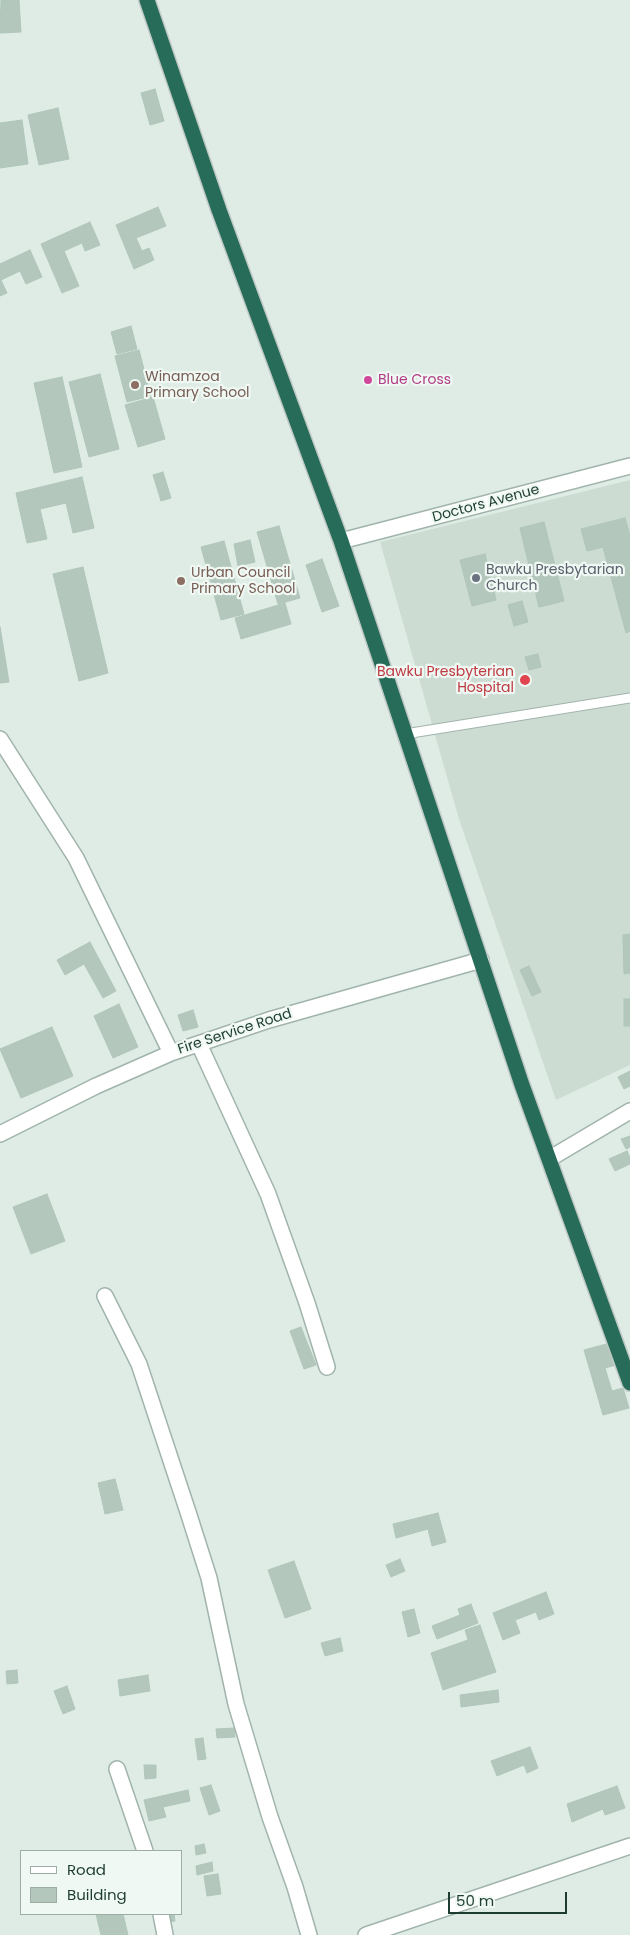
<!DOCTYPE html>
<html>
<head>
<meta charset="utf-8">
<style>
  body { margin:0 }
  #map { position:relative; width:630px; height:1935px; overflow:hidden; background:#deece5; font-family:Poppins,sans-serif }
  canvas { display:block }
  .legend { position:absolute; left:20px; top:1850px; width:162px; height:65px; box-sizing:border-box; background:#eff8f3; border:1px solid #9bada6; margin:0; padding:6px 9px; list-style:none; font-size:15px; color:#1e3d32 }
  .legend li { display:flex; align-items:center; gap:10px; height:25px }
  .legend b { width:25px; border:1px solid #9bada6 }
  .scale { position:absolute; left:448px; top:1892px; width:119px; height:22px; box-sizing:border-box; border:2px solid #1e3d32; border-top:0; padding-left:6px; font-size:15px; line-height:18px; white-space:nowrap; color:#1e3d32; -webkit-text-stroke:4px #eff8f3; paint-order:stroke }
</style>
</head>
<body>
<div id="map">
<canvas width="630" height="1935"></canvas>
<ul class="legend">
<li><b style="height:6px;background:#fff"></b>Road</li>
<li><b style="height:14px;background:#b3c7bd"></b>Building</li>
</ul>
<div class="scale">50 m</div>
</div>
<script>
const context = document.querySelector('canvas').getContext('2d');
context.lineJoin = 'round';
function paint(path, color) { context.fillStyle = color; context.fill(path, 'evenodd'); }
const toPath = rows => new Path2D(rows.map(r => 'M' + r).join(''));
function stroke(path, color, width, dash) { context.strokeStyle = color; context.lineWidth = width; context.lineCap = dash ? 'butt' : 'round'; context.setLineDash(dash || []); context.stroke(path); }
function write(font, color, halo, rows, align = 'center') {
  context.font = font + ' Poppins,sans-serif'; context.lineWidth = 4.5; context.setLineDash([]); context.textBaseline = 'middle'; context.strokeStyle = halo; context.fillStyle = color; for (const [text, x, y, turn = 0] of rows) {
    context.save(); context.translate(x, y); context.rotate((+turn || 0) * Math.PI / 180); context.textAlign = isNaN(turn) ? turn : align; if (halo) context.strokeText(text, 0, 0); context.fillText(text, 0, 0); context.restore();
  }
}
const built = toPath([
  [630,480,630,1065,556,1100,459,819,380,542]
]);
const building = toPath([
  [1,0,19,0,21,32,0,33,1,0],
  [155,89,164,121,150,125,141,93,155,89],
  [58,108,69,159,39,165,28,115,58,108],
  [22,120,28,164,0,168,0,123,22,120],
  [158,207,166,226,136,238,142,251,149,248,154,260,134,269,116,225,158,207],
  [90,222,100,245,85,251,82,243,64,251,79,286,62,293,41,244,90,222],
  [30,250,42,277,26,284,20,271,1,280,7,293,0,296,0,264,30,250],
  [131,326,137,349,117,354,111,332,131,326],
  [139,350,151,396,127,402,115,356,139,350],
  [100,374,119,449,89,457,69,382,100,374],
  [62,377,82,467,54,473,34,383,62,377],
  [153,397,165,439,138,447,125,405,153,397],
  [163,472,171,498,161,501,153,475,163,472],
  [82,477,94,528,73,533,66,503,40,509,47,539,27,543,16,493,82,477],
  [625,518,630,536,630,631,626,633,603,547,587,551,581,529,625,518],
  [544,522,564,601,539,607,520,528,544,522],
  [279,526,300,598,278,604,257,532,279,526],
  [250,540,255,562,238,566,234,544,250,540],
  [224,541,244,614,221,620,201,547,224,541],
  [485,554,496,600,472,606,460,560,485,554],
  [322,559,339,606,322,612,306,565,322,559],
  [83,567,108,673,79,681,53,574,83,567],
  [522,601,528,622,514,626,508,605,522,601],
  [285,603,291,624,241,639,235,618,285,603],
  [0,627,9,682,0,683,0,627],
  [538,654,541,667,529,670,525,657,538,654],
  [630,934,630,973,624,974,623,935,630,934],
  [90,942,116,991,103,998,84,964,65,975,57,960,90,942],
  [529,966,541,992,532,996,520,970,529,966],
  [624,999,630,999,630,1026,624,1026,624,999],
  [119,1004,138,1047,113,1058,94,1016,119,1004],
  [193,1010,198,1027,183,1031,178,1015,193,1010],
  [52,1027,73,1076,21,1098,0,1049,52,1027],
  [630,1071,630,1086,624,1089,618,1077,630,1071],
  [630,1136,630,1147,626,1149,621,1139,630,1136],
  [627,1151,630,1158,630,1164,615,1171,609,1159,627,1151],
  [47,1194,65,1241,31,1254,13,1207,47,1194],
  [301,1327,316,1365,304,1369,290,1331,301,1327],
  [610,1343,616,1365,605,1368,612,1391,623,1388,629,1408,603,1415,584,1350,610,1343],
  [115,1479,123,1510,105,1514,98,1483,115,1479],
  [438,1513,446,1542,432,1546,428,1529,396,1538,393,1524,438,1513],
  [400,1559,405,1571,391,1577,386,1565,400,1559],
  [294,1561,311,1609,285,1618,268,1570,294,1561],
  [546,1592,554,1614,539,1620,536,1612,515,1620,520,1633,503,1640,493,1613,546,1592],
  [471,1604,478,1623,437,1639,432,1626,460,1615,458,1609,471,1604],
  [414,1609,420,1633,408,1637,402,1612,414,1609],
  [480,1625,496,1672,443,1690,431,1653,468,1640,465,1630,480,1625],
  [340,1638,343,1651,325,1656,321,1643,340,1638],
  [17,1670,18,1683,7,1684,6,1671,17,1670],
  [148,1675,150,1691,120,1696,118,1680,148,1675],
  [67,1686,75,1709,63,1714,54,1691,67,1686],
  [498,1690,499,1702,461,1707,460,1695,498,1690],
  [234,1728,235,1737,217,1738,216,1729,234,1728],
  [203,1738,206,1759,198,1760,195,1739,203,1738],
  [530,1747,538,1768,527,1773,524,1765,497,1776,491,1761,530,1747],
  [144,1765,156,1765,156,1778,145,1779,144,1765],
  [211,1785,220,1811,209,1815,200,1788,211,1785],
  [617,1786,625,1808,605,1815,603,1809,572,1822,567,1804,617,1786],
  [188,1790,190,1801,163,1807,166,1817,149,1821,144,1800,188,1790],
  [204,1844,206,1853,196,1855,195,1846,204,1844],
  [212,1862,213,1871,197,1875,196,1866,212,1862],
  [218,1874,221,1894,207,1896,204,1876,218,1874],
  [96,1914,123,1914,128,1935,101,1935,96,1914],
  [166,1914,174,1914,175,1921,168,1922,166,1914]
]);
const lane = toPath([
  [405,734,630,698]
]);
const street = toPath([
  [341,541,630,466],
  [0,739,76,858,171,1053],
  [199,1044,268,1194,307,1303,327,1367],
  [0,1134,96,1086,171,1053,269,1020,481,960],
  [549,1159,630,1111],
  [105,1296,139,1364,188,1512,209,1578,236,1704,270,1817,295,1887,309,1935],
  [117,1769,145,1851],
  [161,1914,165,1935],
  [366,1935,630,1846]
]);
const highway = toPath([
  [147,0,219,210,341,541,522,1085,630,1383]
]);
const markers = [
  [368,380,5,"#d1479c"],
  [135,385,5,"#8d6e63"],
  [476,578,5,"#6b7280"],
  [181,581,5,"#8d6e63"],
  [525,680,6,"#e0444e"]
];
const educationNames = [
  ["Winamzoa",145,377],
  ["Primary School",145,393],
  ["Urban Council",191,573],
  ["Primary School",191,589]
];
const hotelNames = [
  ["Blue Cross",378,380]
];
const streetNames = [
  ["Doctors Avenue",486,504,-15],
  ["Fire Service Road",235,1032,-18]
];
const worshipNames = [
  ["Bawku Presbytarian",486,570],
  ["Church",486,586]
];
const healthNames = [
  ["Bawku Presbyterian",514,672],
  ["Hospital",514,688]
];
paint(built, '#ccdcd3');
paint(building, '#b3c7bd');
stroke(building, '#b0c6bb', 1);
stroke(lane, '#a1b4ac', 11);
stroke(street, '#a1b4ac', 18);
stroke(highway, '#c0c9c6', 18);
stroke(lane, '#fff', 9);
stroke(street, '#fff', 15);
stroke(highway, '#276c58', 15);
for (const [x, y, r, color] of markers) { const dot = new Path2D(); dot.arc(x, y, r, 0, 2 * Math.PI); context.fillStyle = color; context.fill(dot); stroke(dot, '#eff8f3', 2); }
write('14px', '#785e54', '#eff8f3', educationNames, 'left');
write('14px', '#b23c85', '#eff8f3', hotelNames, 'left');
write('14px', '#1e3d32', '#eff8f3', streetNames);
write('14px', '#5b616d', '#eff8f3', worshipNames, 'left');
write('14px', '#be3a42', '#eff8f3', healthNames, 'right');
</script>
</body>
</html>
